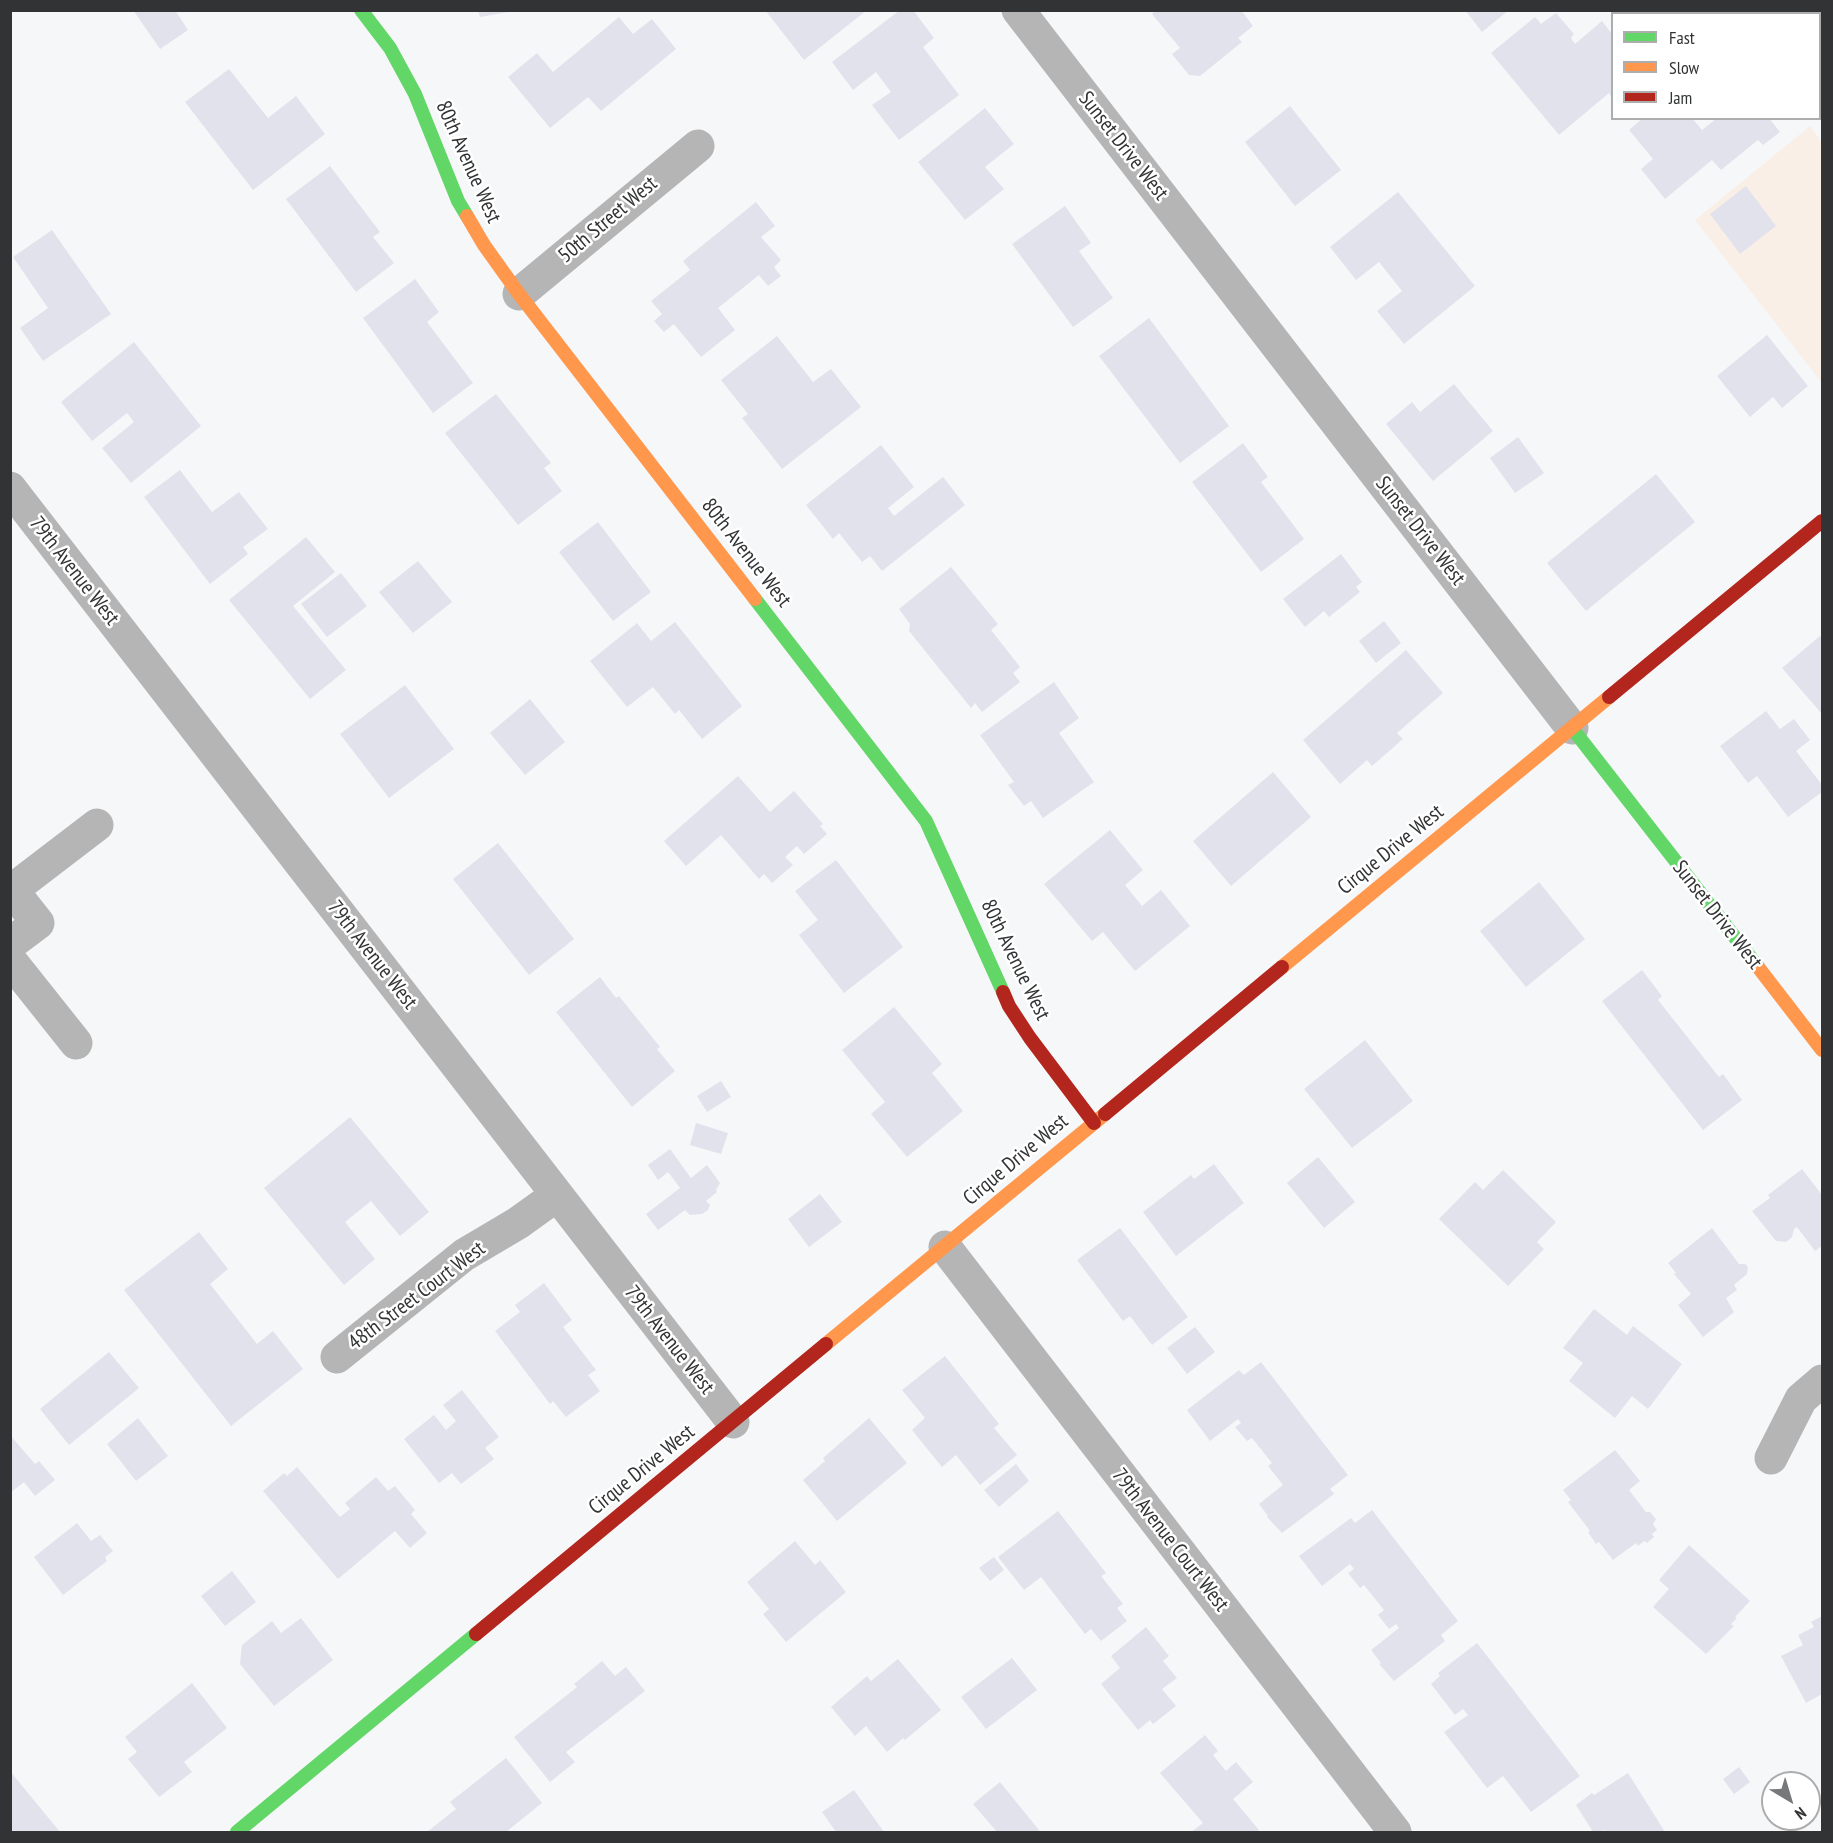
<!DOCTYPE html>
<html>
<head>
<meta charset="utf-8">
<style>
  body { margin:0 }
  #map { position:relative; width:1833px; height:1843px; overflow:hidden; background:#f6f7f9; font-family:"PT Sans Narrow",sans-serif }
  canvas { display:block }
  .frame { position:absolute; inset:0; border:12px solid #323334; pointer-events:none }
  .legend { position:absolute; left:1611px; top:12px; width:210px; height:108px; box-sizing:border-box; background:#fff; border:2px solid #adadae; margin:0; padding:8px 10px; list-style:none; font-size:18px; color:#323334 }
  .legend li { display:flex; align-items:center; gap:12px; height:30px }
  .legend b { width:30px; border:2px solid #adadae }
  .north { position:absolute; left:1761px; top:1771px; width:60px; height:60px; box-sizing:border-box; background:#fff; border:2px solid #adadae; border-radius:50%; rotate:142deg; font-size:16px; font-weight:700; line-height:24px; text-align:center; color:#323334 }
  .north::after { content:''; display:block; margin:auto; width:21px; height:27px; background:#777879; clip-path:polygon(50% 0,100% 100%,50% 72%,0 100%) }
</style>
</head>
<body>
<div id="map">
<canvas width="1833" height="1843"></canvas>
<div class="frame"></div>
<ul class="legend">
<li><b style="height:8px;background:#63d668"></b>Fast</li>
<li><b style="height:8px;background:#ff974d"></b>Slow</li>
<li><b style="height:8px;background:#b3261e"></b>Jam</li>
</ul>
<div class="north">N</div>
</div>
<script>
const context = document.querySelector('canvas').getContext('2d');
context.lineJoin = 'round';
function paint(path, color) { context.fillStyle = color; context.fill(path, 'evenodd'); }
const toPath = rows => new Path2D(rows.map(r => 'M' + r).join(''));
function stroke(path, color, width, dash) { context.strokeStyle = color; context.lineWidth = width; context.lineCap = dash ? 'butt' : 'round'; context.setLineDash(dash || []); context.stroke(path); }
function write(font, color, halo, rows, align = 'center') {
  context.font = font + ' "PT Sans Narrow",sans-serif'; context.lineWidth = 5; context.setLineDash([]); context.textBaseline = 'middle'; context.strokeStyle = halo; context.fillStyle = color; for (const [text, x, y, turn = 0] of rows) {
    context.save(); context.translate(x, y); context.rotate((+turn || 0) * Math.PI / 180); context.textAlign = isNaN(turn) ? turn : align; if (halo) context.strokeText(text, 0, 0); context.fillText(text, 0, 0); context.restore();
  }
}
const commercial = toPath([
  [1810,126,1822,142,1822,383,1695,220]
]);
const building = toPath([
  [133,10,175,10,188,30,160,49],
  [478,10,508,10,508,12,480,17],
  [765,10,867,10,804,60],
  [900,10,913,10,934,38,923,47,959,95,899,140,872,105,891,92,876,72,853,90,832,62],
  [1156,10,1241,10,1253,26,1238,38,1242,42,1200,76,1189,75,1172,54,1180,48,1152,14],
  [1465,10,1509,10,1482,32],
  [1556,13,1574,34,1571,38,1575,44,1602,21,1612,34,1612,98,1609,93,1559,135,1491,53,1535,17,1541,24],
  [619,17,633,34,652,19,676,49,601,111,588,97,550,128,508,77,537,53,553,72],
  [1820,40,1822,40,1822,109,1820,110],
  [229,69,268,118,296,96,325,134,253,190,185,102],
  [1290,106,1341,170,1295,206,1245,142],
  [985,108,1014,144,985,167,1004,189,965,220,918,162],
  [1643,118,1692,118,1702,130,1717,118,1769,118,1780,132,1763,145,1758,140,1721,170,1712,160,1665,199,1641,169,1653,159,1629,130],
  [330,166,380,232,373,237,394,263,356,292,286,199],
  [1746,186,1776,226,1740,254,1710,214],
  [1398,192,1475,286,1404,344,1377,311,1402,291,1379,262,1356,280,1330,247],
  [756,202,775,226,761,237,781,260,774,267,781,276,768,286,759,275,718,308,735,330,701,357,674,324,664,332,654,321,662,314,651,301,690,270,683,261],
  [1065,206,1091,243,1079,251,1113,298,1073,327,1012,244],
  [52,230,111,314,43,361,20,328,48,308,13,257],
  [415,279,439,312,427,322,473,383,433,413,363,318],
  [1149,318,1229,426,1180,463,1099,356],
  [1767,335,1808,386,1782,408,1773,397,1750,417,1717,376],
  [777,336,813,382,831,369,861,407,782,469,742,418,748,414,721,380],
  [134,342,201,426,131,483,102,448,134,422,127,413,92,441,61,402],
  [1454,384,1493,431,1433,481,1386,424,1412,402,1420,412],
  [496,394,551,463,544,468,562,491,518,525,445,433],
  [1518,437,1544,473,1515,493,1490,458],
  [1243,443,1268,477,1261,482,1304,539,1261,572,1192,482],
  [881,445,914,487,888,508,894,516,943,477,965,505,882,571,870,556,862,562,839,533,833,539,806,505],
  [180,470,212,512,239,492,268,529,243,547,248,554,210,584,144,497],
  [1656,474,1695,522,1586,611,1547,563],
  [598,522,651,592,613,621,559,552],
  [306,537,335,572,293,606,346,670,310,699,229,600],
  [1341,554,1362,582,1356,587,1360,592,1329,617,1324,611,1305,627,1283,599],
  [418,561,452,602,413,633,379,592],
  [951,567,998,624,991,630,1020,667,1013,673,1020,682,982,712,975,703,971,708,909,631,910,624,899,609],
  [341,573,367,606,327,637,301,604],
  [1384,621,1401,643,1376,663,1359,641],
  [675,622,742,706,702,739,679,710,675,714,653,687,627,707,590,661,637,623,651,641],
  [1820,636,1822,639,1822,714,1782,668],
  [1406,650,1443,693,1397,733,1403,739,1372,766,1367,760,1340,784,1303,740],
  [1054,682,1079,718,1059,733,1094,782,1043,818,1031,801,1024,806,1008,785,1014,782,980,735],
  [405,685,454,749,389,798,340,734],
  [530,699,565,742,525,775,490,733],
  [1766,711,1780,729,1794,719,1810,740,1796,751,1822,785,1822,792,1788,817,1757,776,1748,783,1720,746],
  [1273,772,1311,817,1231,886,1193,841],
  [738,776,770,812,794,791,823,824,820,826,827,834,804,854,797,846,785,857,793,865,772,883,764,874,759,879,721,835,686,866,664,841],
  [1110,830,1143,870,1125,885,1142,906,1161,890,1190,926,1135,971,1103,932,1092,941,1044,884],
  [498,843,574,939,529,975,453,879],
  [836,860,903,947,844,993,799,935,818,920,795,891],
  [1539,882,1585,939,1526,987,1480,931],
  [1642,970,1662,996,1658,1000,1719,1077,1723,1074,1742,1100,1703,1130,1602,1001],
  [600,977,616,998,619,996,660,1047,657,1049,675,1071,632,1107,556,1012],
  [894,1007,942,1064,932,1073,963,1111,907,1157,871,1114,885,1102,842,1050],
  [1365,1040,1413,1101,1352,1148,1304,1089],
  [721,1081,731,1097,707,1112,697,1096],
  [350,1117,429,1212,400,1236,371,1201,345,1222,375,1259,344,1285,264,1188],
  [696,1123,728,1133,721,1154,690,1145],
  [670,1149,691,1178,707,1165,720,1183,716,1190,717,1192,706,1201,710,1205,708,1210,702,1214,690,1215,685,1210,658,1230,646,1214,680,1188,668,1172,658,1180,648,1165],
  [1318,1157,1355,1202,1324,1228,1287,1183],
  [1214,1164,1244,1203,1176,1256,1143,1212,1191,1175,1194,1179],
  [1802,1169,1822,1195,1822,1246,1815,1251,1797,1227,1794,1229,1792,1237,1786,1242,1776,1241,1752,1211,1770,1198,1768,1195],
  [1503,1170,1556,1222,1537,1242,1544,1249,1508,1286,1439,1219,1475,1182,1483,1190],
  [820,1194,842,1222,809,1247,788,1219],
  [1120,1228,1188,1317,1152,1345,1130,1316,1123,1321,1077,1260],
  [1712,1228,1739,1264,1745,1264,1748,1267,1747,1274,1734,1285,1737,1290,1726,1298,1734,1312,1703,1337,1678,1305,1691,1294,1674,1274,1676,1273,1668,1263],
  [199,1232,228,1269,210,1284,257,1344,273,1331,303,1369,231,1426,124,1290],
  [544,1283,572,1320,563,1327,596,1370,588,1375,600,1391,566,1417,553,1401,550,1404,495,1331,520,1312,515,1305],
  [1594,1309,1627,1335,1633,1326,1682,1364,1648,1409,1632,1396,1615,1418,1569,1381,1583,1363,1563,1348],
  [1195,1327,1215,1352,1187,1374,1167,1348],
  [109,1352,139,1388,69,1445,40,1409],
  [945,1356,999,1424,994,1428,1017,1455,980,1485,956,1455,942,1467,912,1430,925,1418,902,1390],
  [1261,1362,1348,1475,1330,1489,1334,1494,1282,1533,1267,1517,1268,1516,1259,1504,1283,1485,1268,1466,1272,1463,1252,1438,1247,1441,1235,1427,1241,1423,1238,1419,1210,1441,1187,1410,1239,1370,1244,1375],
  [462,1390,499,1437,485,1448,494,1459,461,1484,452,1473,439,1483,404,1439,434,1415,446,1430,456,1421,443,1405],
  [138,1418,168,1456,136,1481,107,1444],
  [869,1418,907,1463,837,1521,803,1480,825,1461,823,1458],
  [10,1435,35,1464,39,1461,55,1480,35,1496,24,1482,10,1493],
  [1615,1450,1640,1481,1629,1490,1646,1512,1650,1512,1656,1519,1653,1524,1657,1530,1652,1534,1654,1537,1647,1543,1644,1541,1638,1546,1636,1543,1613,1560,1599,1542,1596,1544,1588,1532,1590,1531,1568,1502,1571,1500,1563,1490],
  [1016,1464,1029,1481,999,1507,984,1490],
  [297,1467,340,1517,350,1509,345,1503,376,1477,388,1491,395,1486,415,1510,411,1514,427,1533,410,1548,395,1531,338,1579,263,1491,284,1473,287,1476],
  [1372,1510,1458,1621,1441,1635,1445,1641,1394,1681,1379,1664,1381,1663,1371,1650,1399,1628,1396,1624,1389,1629,1378,1615,1384,1610,1364,1585,1360,1588,1348,1573,1354,1569,1350,1564,1322,1586,1299,1556,1351,1518,1355,1523],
  [1058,1511,1106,1573,1101,1576,1123,1604,1117,1608,1127,1621,1101,1641,1091,1629,1085,1634,1041,1577,1024,1590,998,1557],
  [77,1523,91,1541,100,1535,113,1551,105,1557,107,1561,63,1595,34,1557],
  [795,1541,815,1565,820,1560,846,1592,786,1642,763,1614,769,1609,747,1582],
  [1689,1545,1750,1601,1735,1617,1737,1618,1731,1624,1734,1626,1706,1654,1653,1607,1669,1589,1659,1580],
  [994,1557,1004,1570,990,1581,979,1568],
  [232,1571,256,1602,225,1626,201,1596],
  [1822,1616,1822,1694,1806,1703,1781,1656,1803,1645,1798,1635,1814,1627,1811,1622],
  [301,1618,333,1660,274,1706,240,1664,242,1645,272,1621,281,1633],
  [1146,1627,1169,1656,1163,1661,1177,1678,1162,1689,1176,1706,1153,1724,1150,1720,1138,1730,1101,1684,1120,1668,1111,1656],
  [1477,1643,1580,1776,1531,1812,1503,1776,1487,1788,1444,1732,1468,1715,1463,1709,1455,1715,1431,1684,1440,1676,1438,1673],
  [1012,1658,1037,1690,986,1729,961,1697],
  [898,1659,941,1710,905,1740,903,1738,887,1752,866,1726,855,1736,831,1707,867,1676,871,1681],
  [602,1661,615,1676,626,1667,645,1691,566,1752,575,1762,550,1782,514,1737,577,1687,574,1684],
  [192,1683,227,1728,184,1762,192,1772,159,1797,128,1759,137,1752,125,1737],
  [1205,1735,1218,1751,1213,1755,1226,1771,1236,1762,1253,1782,1233,1799,1259,1830,1255,1832,1191,1832,1203,1823,1160,1773],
  [506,1758,542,1803,506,1832,427,1832,456,1809,450,1802],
  [1739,1767,1750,1782,1734,1794,1723,1779],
  [10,1771,60,1832,10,1832],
  [1628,1773,1665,1832,1607,1832,1605,1830,1601,1832,1593,1832,1576,1805,1592,1793,1594,1795],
  [1000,1782,1039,1830,1037,1832,997,1832,973,1804],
  [854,1790,884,1832,836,1832,822,1812]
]);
const street = toPath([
  [1018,10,1572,728],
  [519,294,698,146],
  [10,488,733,1422],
  [10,944,38,923,12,890,97,825],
  [10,960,76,1043],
  [945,1247,1395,1832],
  [337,1357,464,1255,518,1223,557,1195],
  [1771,1458,1801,1399,1822,1381]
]);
const fast = toPath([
  [361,10,390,48,415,94,458,201,467,216],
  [755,599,926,821,1003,992],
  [1572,728,1758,967],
  [237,1832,476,1634]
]);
const slow = toPath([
  [467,216,484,245,519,294,755,599],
  [1282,967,1609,697],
  [1758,967,1822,1050],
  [826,1344,1105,1114]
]);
const jam = toPath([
  [1609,697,1822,521],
  [1003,992,1009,1006,1030,1038,1094,1123],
  [1105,1114,1282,967],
  [476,1634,826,1344]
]);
const streetNames = [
  ["Sunset Drive West",1123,146,52],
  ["80th Avenue West",468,162,66],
  ["50th Street West",608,220,-40],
  ["Sunset Drive West",1420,531,52],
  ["80th Avenue West",746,553,52],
  ["79th Avenue West",74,571,52],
  ["Cirque Drive West",1391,850,-39],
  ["Sunset Drive West",1717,915,52],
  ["79th Avenue West",372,955,52],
  ["80th Avenue West",1015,960,64],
  ["Cirque Drive West",1016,1160,-40],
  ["48th Street Court West",417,1296,-37],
  ["79th Avenue West",669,1340,52],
  ["Cirque Drive West",642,1470,-39],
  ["79th Avenue Court West",1170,1540,52]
];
paint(commercial, '#f9efe7');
paint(building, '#e2e2ed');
stroke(street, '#b5b5b5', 33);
stroke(fast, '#63d668', 14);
stroke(slow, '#ff974d', 14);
stroke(jam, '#b3261e', 14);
write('21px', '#323334', '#fff', streetNames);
</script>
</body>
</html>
